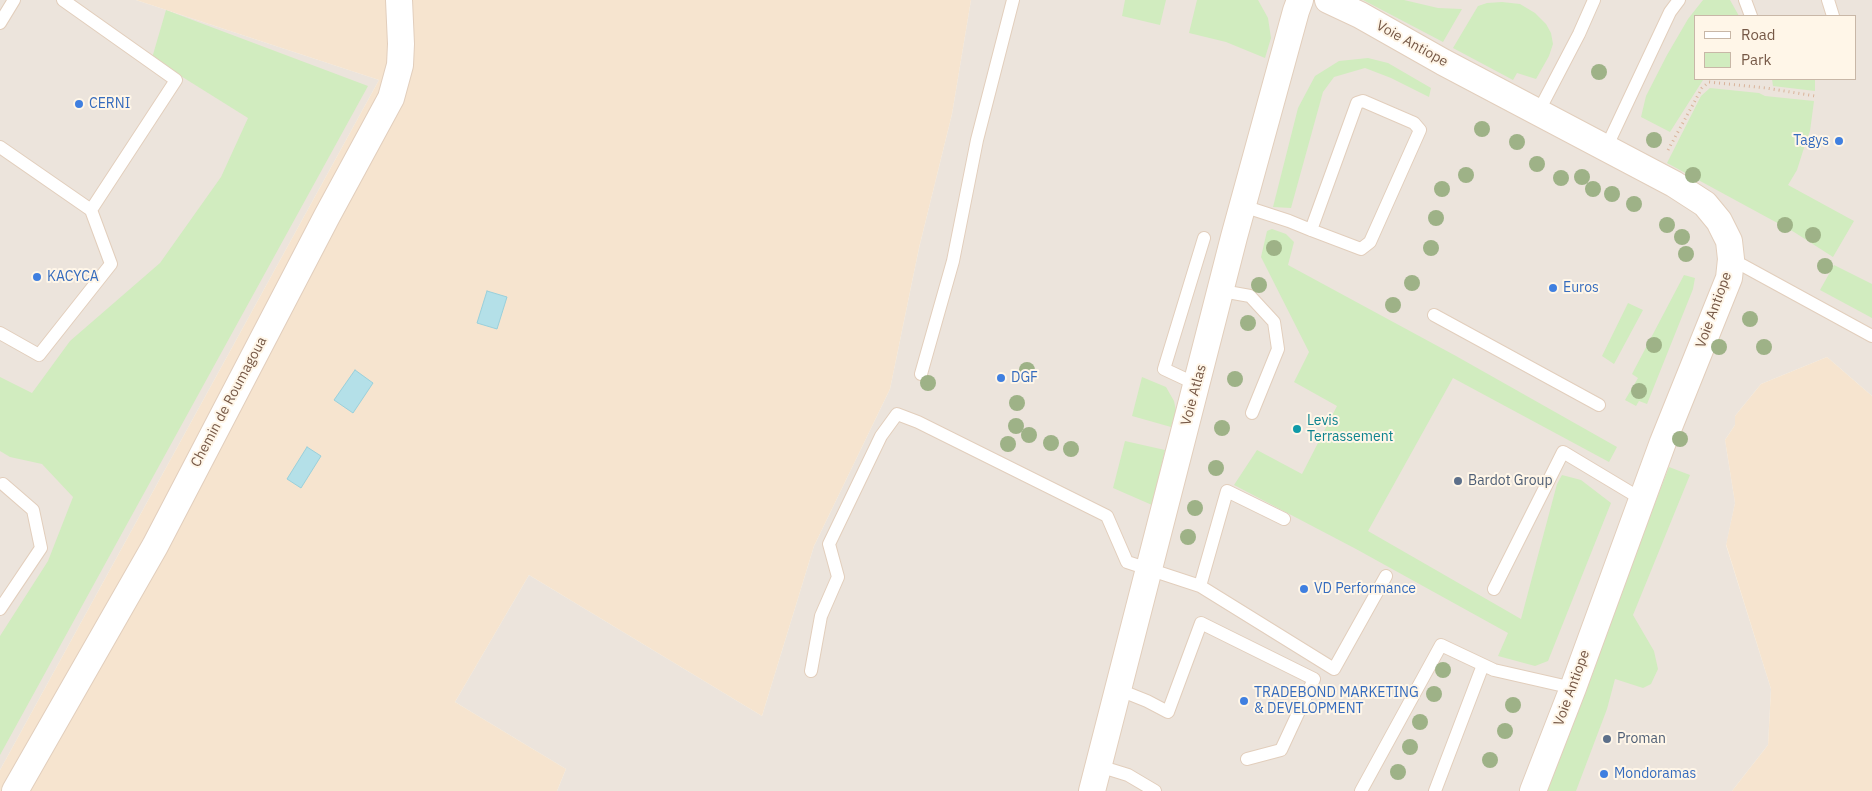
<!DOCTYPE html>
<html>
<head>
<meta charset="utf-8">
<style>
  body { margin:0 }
  #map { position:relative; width:1872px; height:791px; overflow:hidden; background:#fef3e1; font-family:"IBM Plex Sans",sans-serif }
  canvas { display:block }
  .legend { position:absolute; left:1694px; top:15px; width:162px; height:65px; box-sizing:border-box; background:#fff6e8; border:1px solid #c8b7a7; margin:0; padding:6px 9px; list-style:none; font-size:15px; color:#765846 }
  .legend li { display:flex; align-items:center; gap:10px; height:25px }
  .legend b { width:25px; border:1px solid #c8b7a7 }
</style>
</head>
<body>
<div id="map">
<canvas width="1872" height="791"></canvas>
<ul class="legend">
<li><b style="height:6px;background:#fff"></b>Road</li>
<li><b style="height:14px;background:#d1ecbf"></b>Park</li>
</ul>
</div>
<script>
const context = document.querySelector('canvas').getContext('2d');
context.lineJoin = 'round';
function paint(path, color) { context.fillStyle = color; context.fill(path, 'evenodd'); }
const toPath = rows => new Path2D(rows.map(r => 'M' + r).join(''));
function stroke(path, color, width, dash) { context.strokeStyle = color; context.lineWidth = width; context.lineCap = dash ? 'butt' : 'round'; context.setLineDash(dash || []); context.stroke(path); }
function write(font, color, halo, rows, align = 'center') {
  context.font = font + ' "IBM Plex Sans",sans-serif'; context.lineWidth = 4; context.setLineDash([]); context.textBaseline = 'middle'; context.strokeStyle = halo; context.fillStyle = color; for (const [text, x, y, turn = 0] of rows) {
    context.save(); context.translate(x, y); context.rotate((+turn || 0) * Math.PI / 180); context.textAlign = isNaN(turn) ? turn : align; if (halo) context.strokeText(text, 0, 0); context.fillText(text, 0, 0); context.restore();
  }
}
const residential = toPath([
  [136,0,971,0,952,114,919,248,890,389,814,546,762,716,529,575,455,702,566,769,557,791,0,791,0,770,379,80],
  [1827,357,1872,396,1872,791,1732,791,1768,745,1771,689,1726,544,1735,503,1725,440,1735,425,1735,416,1761,384]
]);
const industrial = toPath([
  [0,0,136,0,379,80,0,770],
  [971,0,1872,0,1872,396,1827,357,1761,384,1735,416,1735,425,1725,440,1735,503,1726,545,1771,689,1768,745,1732,791,557,791,566,769,455,702,529,575,762,716,814,546,890,389,919,248,952,114],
  [1696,16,1856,16,1856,79,1696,79]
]);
const green = toPath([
  [1125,0,1166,0,1160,25,1122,16],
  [1197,0,1258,0,1268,18,1271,38,1265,58,1226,42,1189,33],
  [1363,0,1404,0,1438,8,1462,9,1443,42],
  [1703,0,1730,0,1739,16,1696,16,1696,79,1708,79,1703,80,1670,132,1641,117,1646,96,1667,55,1688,19],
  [1502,2,1520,4,1535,13,1546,24,1551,33,1553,44,1549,56,1536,79,1517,73,1513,80,1453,48,1478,6,1487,3],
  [166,10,368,86,0,755,0,636,48,561,73,497,42,464,10,457,0,451,0,377,32,393,70,341,160,263,221,177,248,118,152,58],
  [1368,58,1388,63,1431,88,1429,97,1391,78,1365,68,1334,77,1323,92,1291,208,1273,207,1298,108,1315,76,1339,61],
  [1772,79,1815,79,1815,91,1773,86],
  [1710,88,1759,93,1765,96,1814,101,1810,131,1803,151,1797,170,1788,185,1854,221,1833,257,1794,232,1667,163,1701,96],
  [1272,229,1286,234,1294,242,1288,265,1456,356,1617,447,1609,462,1453,378,1368,531,1521,619,1557,484,1562,475,1581,480,1611,503,1548,661,1535,666,1498,656,1508,633,1356,549,1234,485,1257,450,1302,474,1337,406,1294,382,1309,352,1261,257,1267,231],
  [1834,265,1872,284,1872,318,1820,290],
  [1684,275,1695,278,1693,289,1647,404,1639,401,1636,406,1625,400,1638,378,1632,374],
  [1628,303,1643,310,1614,364,1602,356],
  [1142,377,1166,387,1174,401,1176,411,1171,427,1132,416],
  [1125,441,1165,450,1152,505,1113,488],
  [1669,467,1690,475,1633,615,1654,651,1658,669,1651,684,1643,688,1615,679,1607,709,1576,791,1544,791]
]);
const water = toPath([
  [487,291,507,297,497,329,477,323,487,291],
  [355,370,373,383,353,413,334,400,355,370],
  [307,447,321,456,301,488,287,479,307,447]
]);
const path = toPath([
  [1668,150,1702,88,1709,82,1766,88,1815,96]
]);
const lane = toPath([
  [63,0,176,80,91,210],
  [1745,0,1751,16],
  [1828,0,1833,16],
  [0,23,14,0],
  [1540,112,1544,101,1579,34,1594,0],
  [0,147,91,210,111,264,39,355,0,333],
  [1606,148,1670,12,1679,0],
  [1243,206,1289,221,1311,230,1361,249,1370,242,1420,130,1414,123,1363,101,1357,103,1311,230],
  [1731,259,1872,336],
  [1222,291,1250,296,1274,322,1278,349,1252,413],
  [1434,315,1599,405],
  [921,374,953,261,977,140,1013,0],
  [1196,384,1164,369,1204,238],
  [1200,586,1334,669,1386,576],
  [1494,589,1563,452,1643,500],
  [0,609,41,548,33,510,3,484],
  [811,671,821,616,838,577,829,544,881,436,897,414,918,422,1107,516,1127,562,1200,586,1227,491,1284,519],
  [1117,689,1147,701,1168,712,1201,623,1314,679,1281,750,1247,759],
  [1099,766,1128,775,1155,791],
  [1361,791,1441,645,1494,670,1573,688],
  [1435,791,1483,665]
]);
const street = toPath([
  [1328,0,1360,15,1443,62,1674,184,1705,204,1719,221,1729,241,1731,259,1729,278,1663,442,1573,688,1533,791],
  [15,791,155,546,327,216,391,98,400,65,401,44,399,0],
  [1092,791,1234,237,1296,11,1300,0]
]);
const trees = [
  [1599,72],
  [1482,129],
  [1654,140],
  [1517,142],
  [1537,164],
  [1466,175],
  [1693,175],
  [1582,177],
  [1561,178],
  [1442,189],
  [1593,189],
  [1612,194],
  [1634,204],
  [1436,218],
  [1667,225],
  [1785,225],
  [1813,235],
  [1682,237],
  [1274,248],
  [1431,248],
  [1686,254],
  [1825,266],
  [1412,283],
  [1259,285],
  [1393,305],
  [1750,319],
  [1248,323],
  [1654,345],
  [1719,347],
  [1764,347],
  [1027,370],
  [1235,379],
  [928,383],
  [1639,391],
  [1017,403],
  [1016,426],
  [1222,428],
  [1029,435],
  [1680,439],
  [1051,443],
  [1008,444],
  [1071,449],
  [1216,468],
  [1195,508],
  [1188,537],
  [1443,670],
  [1434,694],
  [1513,705],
  [1420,722],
  [1505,731],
  [1410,747],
  [1490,760],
  [1398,772]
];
const markers = [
  [79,104,5,"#3f7fe0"],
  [1839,141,5,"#3f7fe0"],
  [37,277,5,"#3f7fe0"],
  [1553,288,5,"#3f7fe0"],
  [1001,378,5,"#3f7fe0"],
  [1297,429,5,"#0f9aa8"],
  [1458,481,5,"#5c6f8a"],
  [1304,589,5,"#3f7fe0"],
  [1244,701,5,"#3f7fe0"],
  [1607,739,5,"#5c6f8a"],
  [1604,774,5,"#3f7fe0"]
];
const streetNames = [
  ["Voie Antiope",1412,44,29],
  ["Voie Antiope",1714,310,-70],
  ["Voie Atlas",1194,395,-75],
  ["Chemin de Roumagoua",229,402,-62],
  ["Voie Antiope",1572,688,-70]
];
const shopNames = [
  ["CERNI",89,104],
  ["Tagys",1829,141,"right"],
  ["KACYCA",47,277],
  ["Euros",1563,288],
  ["DGF",1011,378],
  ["VD Performance",1314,589],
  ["TRADEBOND MARKETING",1254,693],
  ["& DEVELOPMENT",1254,709],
  ["Mondoramas",1614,774]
];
const cultureNames = [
  ["Levis",1307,421],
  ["Terrassement",1307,437]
];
const serviceNames = [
  ["Bardot Group",1468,481],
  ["Proman",1617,739]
];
paint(residential, '#f6e4cf');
paint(industrial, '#ece4dc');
paint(green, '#d1ecbf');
paint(water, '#b4e0e8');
stroke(water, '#9ad0db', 1);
stroke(lane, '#e2cebc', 14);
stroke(street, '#e2cebc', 28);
stroke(path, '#d9b39a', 3, [1, 4]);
stroke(lane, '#fff', 12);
stroke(street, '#fff', 26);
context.fillStyle = '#9eb287';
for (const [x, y] of trees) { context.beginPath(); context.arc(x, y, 8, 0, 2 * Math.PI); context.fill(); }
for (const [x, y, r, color] of markers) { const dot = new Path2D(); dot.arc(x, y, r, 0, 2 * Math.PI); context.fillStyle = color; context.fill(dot); stroke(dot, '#fff6e8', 2); }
write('14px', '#765846', '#fff6e8', streetNames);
write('14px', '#366cbe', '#fff6e8', shopNames, 'left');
write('14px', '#0d838f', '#fff6e8', cultureNames, 'left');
write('14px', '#4e5e75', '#fff6e8', serviceNames, 'left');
</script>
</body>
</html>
